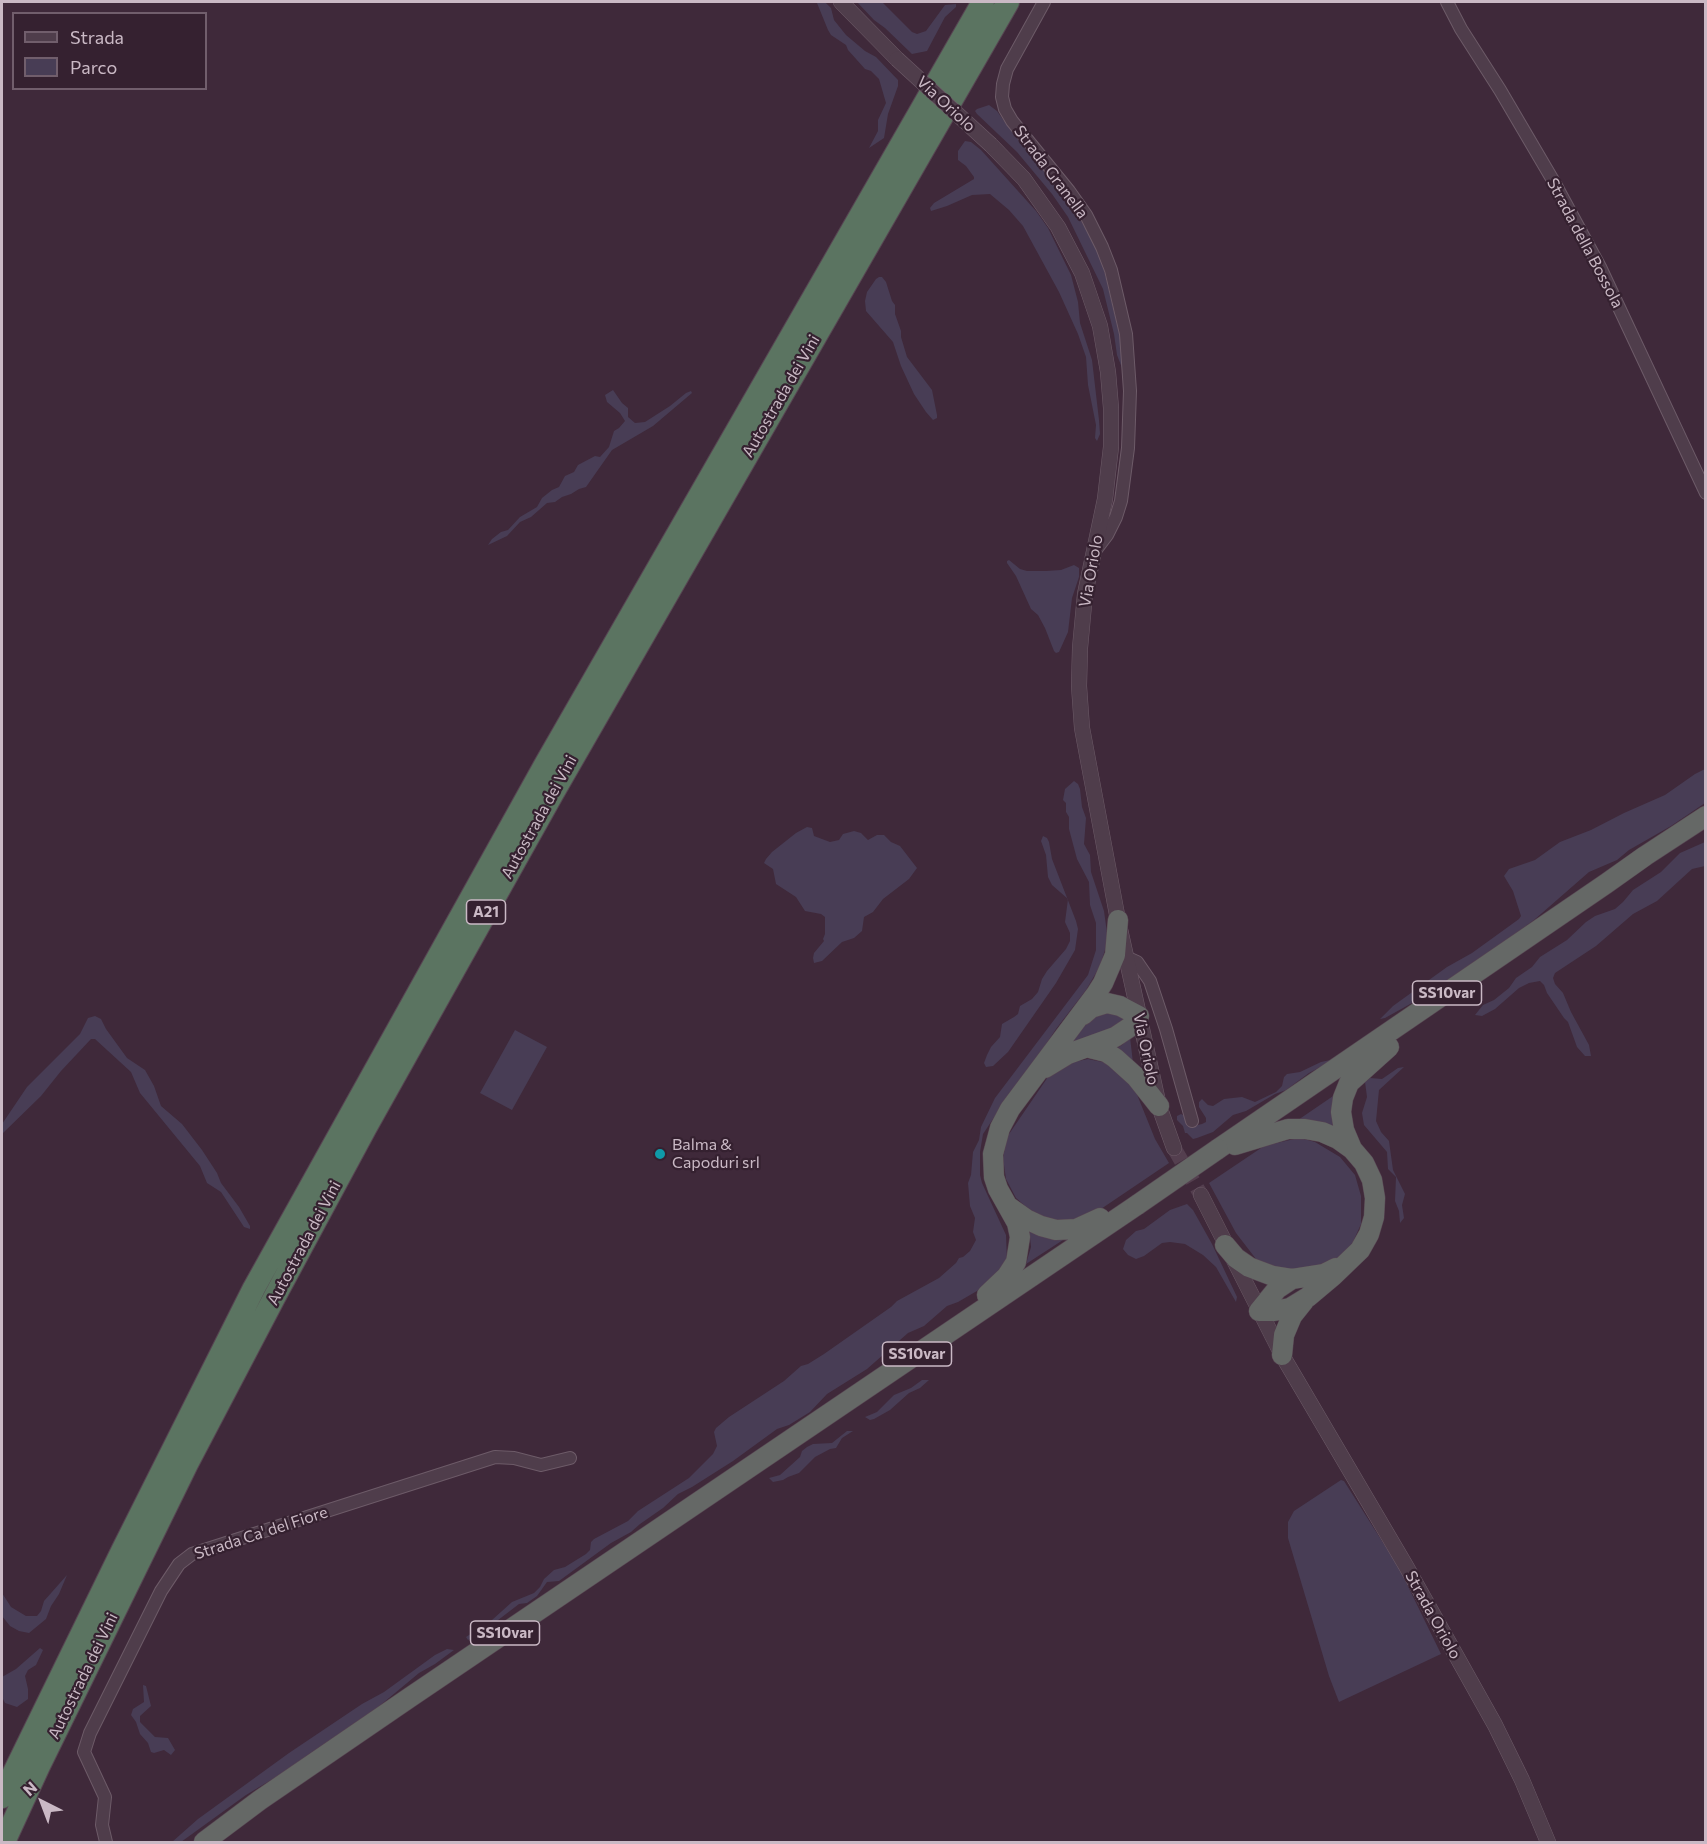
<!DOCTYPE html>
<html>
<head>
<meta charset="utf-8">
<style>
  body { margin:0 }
  #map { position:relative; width:1707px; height:1844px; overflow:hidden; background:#3f293a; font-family:Commissioner,sans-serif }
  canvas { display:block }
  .frame { position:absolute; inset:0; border:3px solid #cab9c5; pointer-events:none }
  .legend { position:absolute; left:12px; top:12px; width:195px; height:78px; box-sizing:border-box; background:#352130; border:2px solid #715e6c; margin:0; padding:8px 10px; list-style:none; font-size:18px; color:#cab9c5 }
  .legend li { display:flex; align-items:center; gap:12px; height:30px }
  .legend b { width:30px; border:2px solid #715e6c }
  .north { position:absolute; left:12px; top:1772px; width:60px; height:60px; -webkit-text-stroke:4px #352130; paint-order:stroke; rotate:318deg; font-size:16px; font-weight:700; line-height:24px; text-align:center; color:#cab9c5 }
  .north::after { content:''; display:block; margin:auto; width:21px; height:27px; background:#cab9c5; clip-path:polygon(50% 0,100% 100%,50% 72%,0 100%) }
</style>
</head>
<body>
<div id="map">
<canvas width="1707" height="1844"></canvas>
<div class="frame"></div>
<ul class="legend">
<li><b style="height:8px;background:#4f3d4b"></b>Strada</li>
<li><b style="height:16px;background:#483d55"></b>Parco</li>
</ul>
<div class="north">N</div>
</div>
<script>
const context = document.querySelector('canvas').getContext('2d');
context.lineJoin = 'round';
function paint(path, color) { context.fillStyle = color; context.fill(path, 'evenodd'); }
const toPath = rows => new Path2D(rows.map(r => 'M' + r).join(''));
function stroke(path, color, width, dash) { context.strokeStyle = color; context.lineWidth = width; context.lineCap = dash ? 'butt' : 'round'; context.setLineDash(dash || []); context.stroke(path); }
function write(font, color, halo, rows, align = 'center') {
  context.font = font + ' Commissioner,sans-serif'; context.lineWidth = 4.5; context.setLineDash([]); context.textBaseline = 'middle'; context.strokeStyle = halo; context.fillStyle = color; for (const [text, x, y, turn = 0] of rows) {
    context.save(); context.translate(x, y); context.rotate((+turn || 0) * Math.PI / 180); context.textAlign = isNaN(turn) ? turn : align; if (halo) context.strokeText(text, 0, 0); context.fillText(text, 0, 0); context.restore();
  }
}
const green = toPath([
  [814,2,825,2,831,8,834,20,846,35,865,51,876,57,898,80,898,86,888,114,884,138,869,148,878,131,878,120,886,103,879,79,871,71,865,69,848,50,846,45,831,35,828,30,817,3],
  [857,2,882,2,912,32,917,34,926,31,945,5,956,4,956,7,945,17,927,51,912,54,885,28,874,20],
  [989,105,997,111,1007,125,1050,173,1054,183,1062,192,1092,238,1101,257,1120,337,1126,375,1124,407,1124,373,1117,355,1114,334,1103,289,1068,217,1052,194,1017,152,977,114,975,111,977,109],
  [965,141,971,142,981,150,1036,211,1048,228,1071,275,1078,302,1080,323,1092,360,1099,420,1100,434,1097,441,1095,438,1096,425,1088,385,1086,357,1078,334,1059,292,1023,226,1009,210,990,194,972,195,947,206,931,211,930,208,934,203,974,179,974,177,966,166,958,160,958,151],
  [879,277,882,277,886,282,892,301,895,305,895,314,901,331,901,337,907,357,932,390,937,415,937,418,933,420,926,412,914,394,901,366,893,342,866,311,865,301,867,292,876,279],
  [613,390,622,403,628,408,628,417,635,423,645,422,670,406,686,393,691,391,692,393,653,426,612,450,586,487,579,489,571,494,562,497,555,502,547,503,531,517,520,522,507,536,488,545,492,539,501,532,508,530,520,517,537,507,542,498,552,490,559,487,565,476,574,472,578,465,595,456,600,457,609,447,614,431,619,428,625,421,620,413,607,402,605,395],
  [1009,560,1020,569,1027,571,1046,571,1061,570,1074,565,1079,568,1079,577,1072,598,1068,632,1059,652,1056,653,1054,651,1045,628,1038,615,1031,609,1016,576,1007,563,1007,561],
  [1705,769,1705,803,1671,826,1629,850,1617,860,1589,872,1534,920,1476,963,1421,998,1385,1018,1380,1019,1393,1006,1447,967,1472,953,1519,919,1521,916,1513,891,1504,876,1509,869,1535,860,1560,842,1591,830,1624,813,1665,795,1695,774],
  [1074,781,1078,784,1080,789,1082,807,1086,818,1084,844,1090,855,1091,872,1104,911,1108,940,1100,966,1086,990,1056,1029,1037,1058,1017,1083,983,1134,980,1152,980,1175,982,1183,1006,1235,1007,1261,989,1284,958,1302,947,1306,924,1326,908,1333,867,1369,827,1394,810,1412,789,1425,777,1429,733,1461,692,1487,678,1494,663,1508,640,1524,631,1532,611,1543,559,1581,547,1582,537,1596,527,1603,519,1604,476,1637,468,1640,466,1637,492,1620,512,1602,534,1593,540,1587,544,1579,554,1570,565,1567,586,1554,590,1550,591,1542,594,1539,628,1521,638,1511,689,1478,713,1454,717,1446,714,1432,716,1428,729,1417,784,1381,801,1366,808,1364,824,1354,891,1307,897,1301,939,1278,956,1263,959,1258,963,1257,970,1251,976,1240,973,1232,975,1218,970,1206,968,1183,971,1175,973,1152,979,1140,981,1127,995,1098,1088,975,1096,950,1096,923,1090,905,1089,882,1077,859,1069,829,1069,817,1066,812,1066,803,1063,800,1065,789],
  [807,827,812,828,814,836,830,842,839,840,843,834,854,831,861,833,868,840,877,835,884,835,891,842,900,846,917,868,909,879,883,899,873,912,864,917,862,931,854,938,842,942,822,961,814,963,813,958,814,953,824,941,823,939,825,934,825,917,821,914,805,911,796,897,776,884,773,869,764,863,766,859,772,852,796,833],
  [1043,836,1047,838,1049,842,1052,859,1076,921,1078,929,1075,950,1056,983,1008,1052,993,1066,986,1067,984,1063,987,1055,991,1047,1000,1037,1002,1024,1014,1017,1018,1014,1020,1006,1032,999,1038,992,1042,979,1047,971,1066,949,1070,941,1070,933,1065,922,1068,899,1052,885,1048,877,1046,855,1041,841],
  [1705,842,1705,866,1692,869,1657,901,1633,914,1596,946,1555,973,1553,978,1555,984,1563,993,1571,1012,1589,1045,1591,1056,1585,1056,1577,1047,1568,1022,1564,1018,1547,993,1544,985,1540,981,1529,983,1519,988,1495,1009,1482,1016,1475,1015,1483,1005,1494,1000,1509,988,1516,978,1532,967,1540,957,1567,940,1586,922,1595,916,1615,909,1623,902,1633,890,1661,872,1680,853],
  [1100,1014,1112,1014,1127,1019,1114,1031,1068,1048,1087,1022],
  [95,1016,101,1019,106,1029,127,1058,145,1070,154,1086,161,1106,182,1124,202,1150,217,1173,221,1183,239,1207,250,1226,250,1229,244,1227,221,1192,207,1183,200,1166,140,1093,131,1072,95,1039,91,1039,61,1071,41,1096,2,1134,2,1124,27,1087,80,1034,88,1018],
  [515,1030,547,1047,512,1110,480,1093],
  [1130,1037,1133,1063,1114,1050,1122,1045],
  [1088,1059,1107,1063,1134,1087,1155,1139,1169,1163,1098,1211,1077,1220,1054,1221,1033,1213,1016,1198,1006,1179,1003,1158,1007,1137,1050,1074,1068,1063],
  [1335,1059,1309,1073,1286,1090,1275,1094,1246,1111,1233,1115,1213,1132,1197,1138,1193,1139,1187,1133,1185,1133,1183,1126,1177,1120,1177,1116,1181,1114,1185,1116,1189,1127,1202,1124,1206,1122,1206,1118,1199,1107,1199,1102,1202,1099,1208,1105,1213,1106,1224,1099,1242,1097,1255,1102,1276,1092,1282,1086,1284,1077,1287,1074,1300,1072,1321,1062],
  [1404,1067,1379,1090,1376,1121,1381,1132,1389,1141,1393,1170,1405,1194,1402,1205,1404,1218,1400,1223,1399,1211,1395,1201,1396,1177,1388,1169,1387,1152,1364,1125,1362,1113,1367,1097,1365,1082,1370,1078,1382,1079,1398,1068],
  [1339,1092,1341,1134,1298,1120],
  [1294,1139,1304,1139,1315,1142,1340,1157,1355,1175,1361,1196,1361,1224,1353,1242,1345,1253,1339,1258,1299,1274,1261,1263,1256,1259,1236,1233,1209,1183,1264,1146],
  [1187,1204,1193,1210,1212,1244,1237,1297,1236,1302,1216,1267,1203,1255,1185,1244,1170,1242,1162,1243,1144,1256,1136,1259,1128,1255,1123,1249,1126,1240,1136,1231,1144,1229,1170,1210],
  [1029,1228,1047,1237,1063,1240,1026,1264,1031,1247],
  [922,1380,929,1380,920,1388,909,1393,890,1410,874,1419,870,1420,865,1417,877,1412,894,1395,911,1388],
  [847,1431,853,1431,842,1438,836,1448,830,1449,815,1457,799,1473,788,1477,783,1480,773,1482,769,1478,780,1475,800,1457,802,1451,807,1447,813,1444,832,1443],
  [1341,1480,1344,1481,1399,1568,1441,1654,1339,1702,1329,1676,1288,1538,1288,1522,1294,1511],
  [67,1575,59,1594,51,1606,46,1619,29,1633,19,1631,10,1626,2,1616,2,1593,11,1607,26,1616,37,1616,41,1611,44,1601],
  [40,1648,43,1650,36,1665,28,1670,25,1676,28,1689,28,1699,17,1707,5,1703,2,1697,2,1677,16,1669],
  [447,1649,454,1650,435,1664,419,1673,371,1713,309,1754,291,1768,246,1795,181,1842,172,1842,198,1819,289,1753,362,1704,384,1692,435,1655],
  [143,1685,146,1686,151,1706,140,1716,140,1722,155,1737,168,1738,175,1750,171,1755,164,1750,154,1753,151,1752,148,1743,140,1734,136,1722,131,1715,133,1709,144,1702]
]);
const tertiaryTunnel = toPath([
  [1174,1148,1201,1195]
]);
const minor = toPath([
  [1044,2,1007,69,1003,84,1002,97,1005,109,1012,121,1069,191,1086,215,1102,247,1111,270,1126,334,1130,391,1128,448,1121,501,1116,517,1107,535,1094,552],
  [1447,2,1461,29,1500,90,1554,182,1600,267,1706,493],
  [1126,957,1137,962,1150,981,1166,1029,1192,1121],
  [106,1842,102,1825,105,1797,84,1752,90,1733,161,1591,179,1564,192,1554,495,1457,514,1458,541,1465,570,1458]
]);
const tertiary = toPath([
  [841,2,897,59],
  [991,145,1024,179,1058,227,1082,273,1100,326,1108,372,1111,408,1111,447,1105,499,1085,594,1080,648,1079,686,1082,728,1118,920,1159,1106,1174,1148],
  [1201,1195,1282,1355,1406,1566,1495,1725,1522,1780,1548,1842]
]);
const trunk = toPath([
  [1090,1048,1106,1052,1115,1058,1136,1077,1159,1106],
  [1045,1068,1068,1054,1115,1037,1130,1027,1139,1016,1120,1006,1107,1003,1091,1008,1083,1015],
  [1235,1145,1288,1129,1305,1129,1322,1132,1338,1139,1352,1149,1364,1163,1372,1180,1375,1198,1374,1217,1369,1234,1360,1250,1333,1276,1308,1297,1290,1308,1274,1311,1259,1311],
  [1218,1149,1607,883,1645,856,1706,816],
  [1352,1149,1344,1130,1341,1112,1343,1098,1349,1083,1389,1047],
  [1009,1207,1026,1219,1041,1226,1056,1230,1076,1229,1100,1218],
  [1225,1245,1236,1258,1249,1267,1273,1276,1292,1279,1324,1274,1336,1268],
  [987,1295,1007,1276,1016,1262,1020,1237,1017,1223,998,1189,994,1177,993,1154,1000,1128,1010,1109,1096,994,1103,983,1115,955,1118,920],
  [1259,1311,1277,1289,1292,1279],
  [1282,1355,1284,1335,1292,1316,1304,1301],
  [204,1842,260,1800,409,1698,1137,1205]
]);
const motorway = toPath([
  [2,1797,122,1551,254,1288,546,763,983,2],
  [4,1842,39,1766,187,1464,274,1298,366,1127,553,793,1008,2]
]);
const tertiaryBridge = toPath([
  [897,59,991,145]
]);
const trunkBridge = toPath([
  [1137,1205,1218,1149]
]);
const markers = [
  [660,1154,6,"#0f9aa8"]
];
const shields = [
  [486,912,39],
  [1447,993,69],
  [917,1354,69],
  [505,1633,69]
];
const shieldNames = [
  ["A21",486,912],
  ["SS10var",1447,993],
  ["SS10var",917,1354],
  ["SS10var",505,1633]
];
const streetNames = [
  ["Via Oriolo",946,104,43],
  ["Strada Granella",1051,172,53],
  ["Strada della Bossola",1585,243,62],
  ["Autostrada dei Vini",781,396,-60],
  ["Via Oriolo",1091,571,-80],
  ["Autostrada dei Vini",539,817,-61],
  ["Via Oriolo",1146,1049,78],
  ["Autostrada dei Vini",304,1243,-62],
  ["Strada Ca' del Fiore",261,1533,-18],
  ["Strada Oriolo",1433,1615,61],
  ["Autostrada dei Vini",83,1676,-64]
];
const poiNames = [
  ["Balma &",672,1145],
  ["Capoduri srl",672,1163]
];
paint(green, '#483d55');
stroke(tertiaryTunnel, '#543f4f', 15, [15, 8]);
stroke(minor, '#6d5b68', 14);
stroke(tertiary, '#6d5b68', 16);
stroke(trunk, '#574552', 21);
stroke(motorway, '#574552', 24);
stroke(minor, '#4f3d4b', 12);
stroke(tertiary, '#4f3d4b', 15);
stroke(trunk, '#656866', 20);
stroke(motorway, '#5b7461', 22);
stroke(tertiaryBridge, '#6d5b68', 16, []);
stroke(trunkBridge, '#574552', 21, []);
stroke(tertiaryBridge, '#4f3d4b', 15);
stroke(trunkBridge, '#656866', 20);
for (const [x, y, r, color] of markers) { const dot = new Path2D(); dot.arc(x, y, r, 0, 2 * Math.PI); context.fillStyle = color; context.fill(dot); stroke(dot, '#352130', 2); }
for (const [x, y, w] of shields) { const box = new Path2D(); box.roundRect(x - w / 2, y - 12, w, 24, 4.5); context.fillStyle = '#352130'; context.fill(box); stroke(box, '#cab9c5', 1.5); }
write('bold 15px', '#cab9c5', null, shieldNames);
write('16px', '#cab9c5', '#352130', streetNames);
write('16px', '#cab9c5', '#352130', poiNames, 'left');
</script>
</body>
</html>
